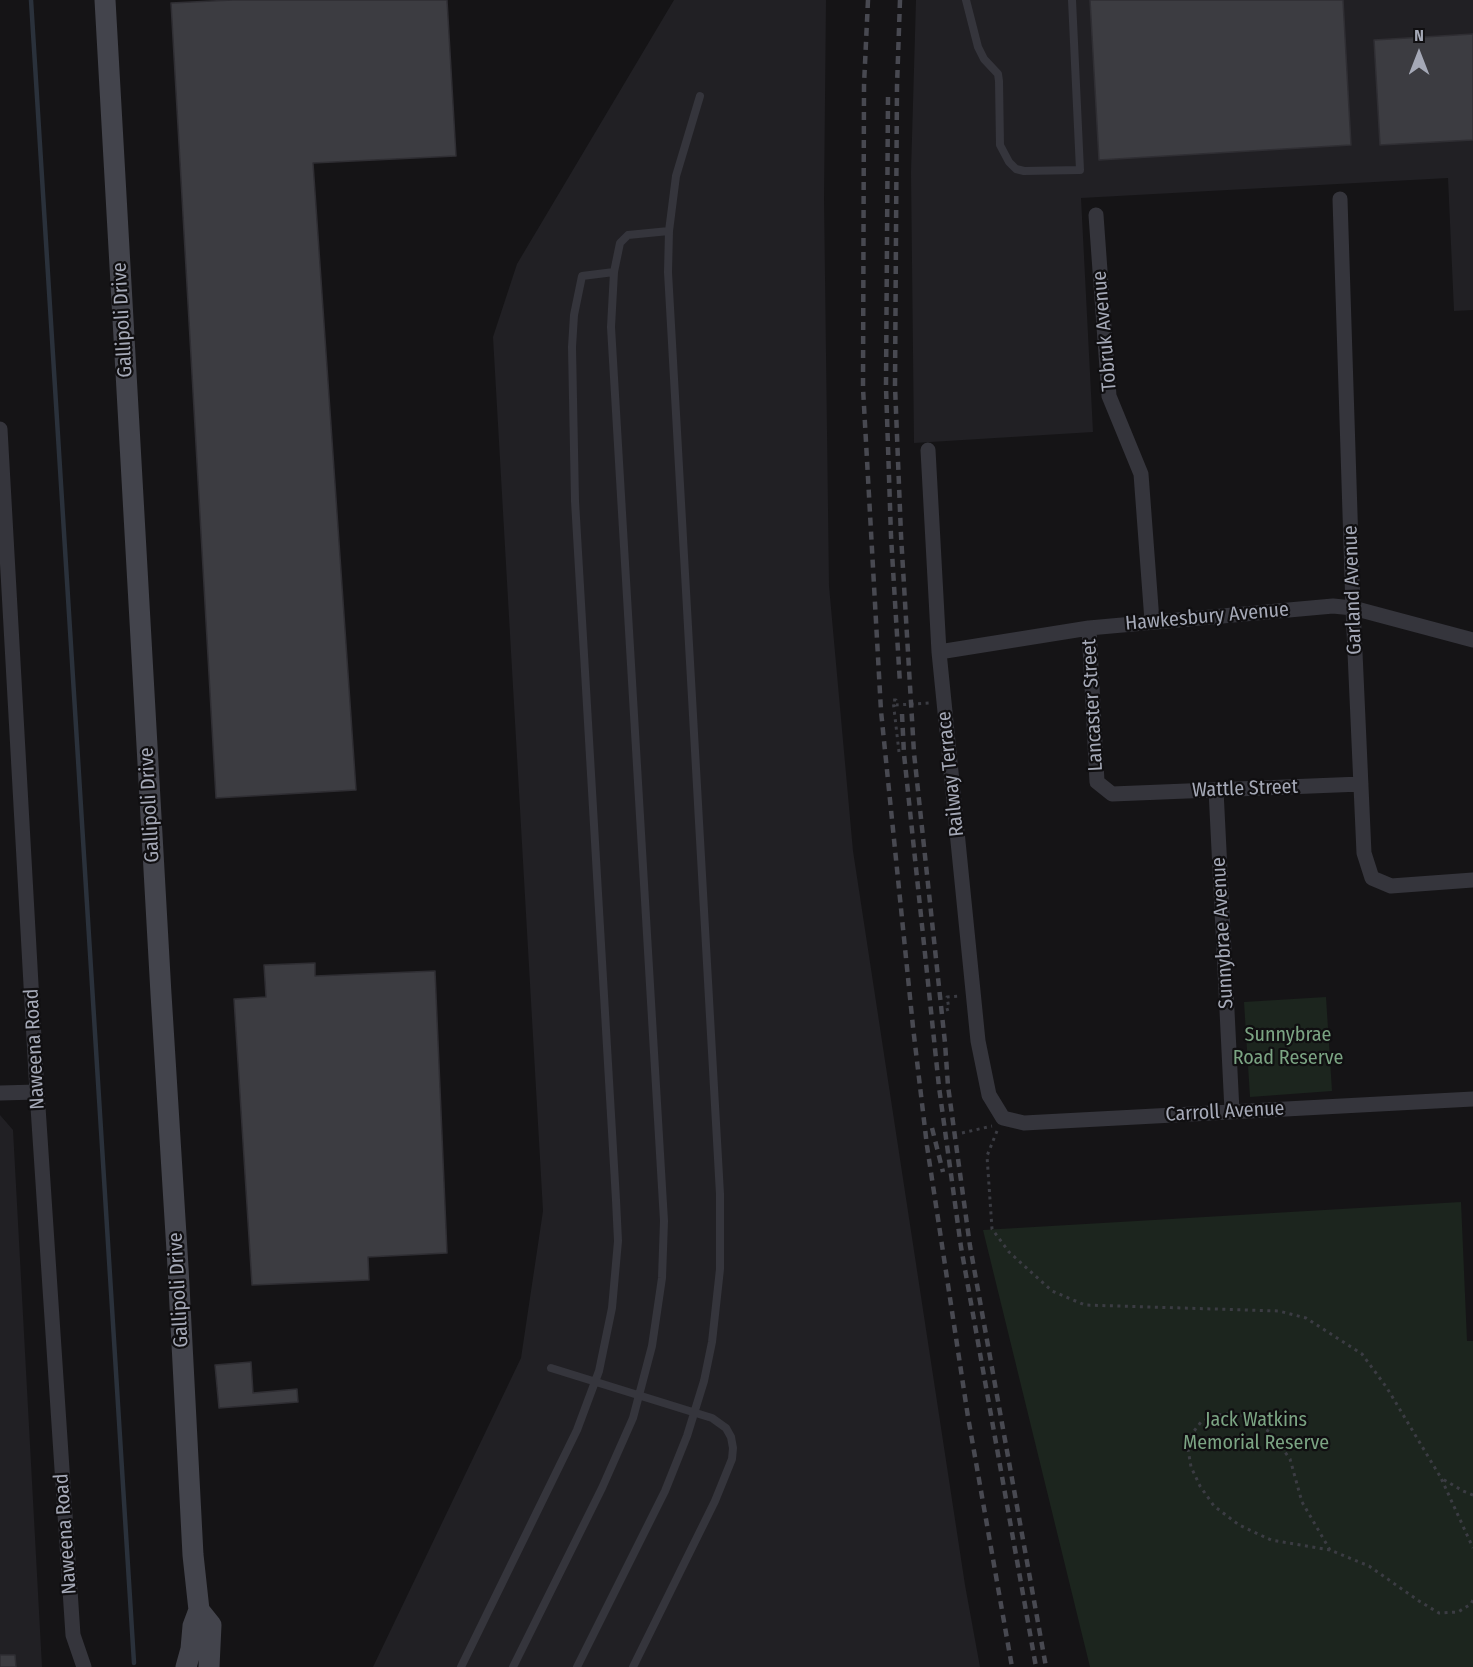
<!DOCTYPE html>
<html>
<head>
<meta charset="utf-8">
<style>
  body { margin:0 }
  #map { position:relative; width:1473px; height:1667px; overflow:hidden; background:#151416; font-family:"Fira Sans Condensed",sans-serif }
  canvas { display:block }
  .north { position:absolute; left:1389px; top:24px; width:60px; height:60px; -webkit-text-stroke:4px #100f11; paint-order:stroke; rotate:0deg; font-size:16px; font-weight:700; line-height:24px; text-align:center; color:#a5a9b7 }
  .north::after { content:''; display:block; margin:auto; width:21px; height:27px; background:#a5a9b7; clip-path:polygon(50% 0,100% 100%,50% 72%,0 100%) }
</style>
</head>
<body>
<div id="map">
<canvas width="1473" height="1667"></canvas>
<div class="north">N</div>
</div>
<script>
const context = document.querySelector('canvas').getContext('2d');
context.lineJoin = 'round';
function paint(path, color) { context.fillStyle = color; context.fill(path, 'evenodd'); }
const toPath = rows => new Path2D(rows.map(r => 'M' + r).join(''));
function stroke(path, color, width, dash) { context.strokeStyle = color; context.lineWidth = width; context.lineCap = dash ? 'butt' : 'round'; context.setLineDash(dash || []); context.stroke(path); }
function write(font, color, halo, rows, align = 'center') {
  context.font = font + ' "Fira Sans Condensed",sans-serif'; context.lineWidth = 4.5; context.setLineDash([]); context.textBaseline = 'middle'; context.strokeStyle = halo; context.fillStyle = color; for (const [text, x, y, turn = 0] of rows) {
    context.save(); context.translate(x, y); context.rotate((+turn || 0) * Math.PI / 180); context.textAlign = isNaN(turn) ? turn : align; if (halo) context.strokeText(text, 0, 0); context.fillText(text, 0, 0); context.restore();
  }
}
const built = toPath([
  [674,0,826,0,824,199,829,586,853,851,965,1585,980,1667,373,1667,521,1358,543,1211,493,337,517,264],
  [916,0,1473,0,1473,310,1454,311,1448,178,1081,198,1093,432,914,443,911,172],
  [0,1115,13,1130,42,1667,0,1667]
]);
const green = toPath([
  [1326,997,1332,1091,1250,1097,1244,1002],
  [1461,1202,1467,1341,1473,1341,1473,1667,1090,1667,983,1230]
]);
const stream = toPath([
  [31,0,134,1663]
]);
const building = toPath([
  [232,0,447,0,456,156,313,163,356,790,216,798,171,3,232,0],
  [1090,0,1343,0,1351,145,1099,160,1090,0],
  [1473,34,1473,140,1380,145,1374,40,1473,34],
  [315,963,315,976,435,971,447,1253,368,1257,369,1280,252,1285,234,999,266,997,264,965,315,963],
  [251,1362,253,1393,297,1389,298,1402,219,1408,215,1365,251,1362],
  [0,1655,15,1655,16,1667,0,1667,0,1655]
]);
const path = toPath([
  [899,752,893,700,896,700,896,705,930,703],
  [946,1010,949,1009,947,997,959,996],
  [997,1131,987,1156,992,1229,1009,1252,1052,1291,1085,1305,1279,1311,1306,1318,1362,1354,1387,1388,1441,1478],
  [962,1133,992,1126],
  [1473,1495,1463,1491,1441,1478,1473,1548],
  [1330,1550,1302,1502,1290,1459,1271,1433,1246,1416,1230,1414,1215,1415,1201,1422,1191,1435,1188,1449,1191,1467,1200,1486,1214,1506,1239,1525,1271,1540,1330,1550,1369,1566,1419,1601,1439,1613,1458,1612,1471,1604,1473,1600]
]);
const lane = toPath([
  [966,0,978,47,984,59,998,74,999,81,1000,145,1009,162,1016,169,1024,171,1080,170,1072,0],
  [551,1368,712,1418,726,1428,731,1437,733,1448,732,1459,715,1501,633,1667],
  [461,1667,577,1430,599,1371,612,1308,618,1241,616,1200,575,501,572,347,574,315,582,276,614,272,620,243,628,235,669,231],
  [513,1667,602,1488,633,1418,652,1346,662,1278,664,1221,611,327,614,272],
  [577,1667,665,1491,687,1436,704,1381,712,1342,720,1269,720,1194,668,272,669,231,676,176,700,96]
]);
const street = toPath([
  [1340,199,1353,608,1364,853,1372,878,1391,886,1473,880],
  [1096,215,1109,396,1141,474,1152,621],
  [0,429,37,1092,73,1635,84,1667],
  [928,450,939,652,978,1041,989,1095,1003,1118,1024,1123,1473,1099],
  [1089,628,1097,782,1112,794,1361,784],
  [939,652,1089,628,1333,606,1353,608,1473,640],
  [1216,790,1232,1111],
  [0,1093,37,1092]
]);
const secondary = toPath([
  [105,0,161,994,178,1267,193,1555,199,1610,193,1626,191,1649,186,1667],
  [199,1610,211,1625,209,1667]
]);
const rail = toPath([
  [868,0,864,85,863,388,881,711,913,1027,927,1146,968,1417,1012,1667],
  [900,0,897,86,895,386,901,535,914,753,945,1043,948,1086,970,1246,1046,1667],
  [888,97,886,387,891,536,900,684],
  [902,714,904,754,939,1087,961,1247,1036,1667],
  [932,1128,943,1172]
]);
const streetNames = [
  ["Gallipoli Drive",123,320,-93],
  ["Tobruk Avenue",1105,331,-95],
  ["Garland Avenue",1353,590,-92],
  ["Hawkesbury Avenue",1207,617,-5],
  ["Lancaster Street",1093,705,-93],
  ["Railway Terrace",951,774,-96],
  ["Wattle Street",1245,789,-2],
  ["Gallipoli Drive",150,805,-93],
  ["Sunnybrae Avenue",1223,933,-93],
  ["Naweena Road",35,1049,-93],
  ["Carroll Avenue",1225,1112,-3],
  ["Gallipoli Drive",179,1290,-93],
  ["Naweena Road",66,1534,-94]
];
const parkNames = [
  ["Sunnybrae",1288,1035],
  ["Road Reserve",1288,1058],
  ["Jack Watkins",1256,1420],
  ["Memorial Reserve",1256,1443]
];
paint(built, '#212024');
paint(green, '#1c251e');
stroke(stream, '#2a313b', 4.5);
paint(building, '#3c3c41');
stroke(building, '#2f2e33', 1.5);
stroke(path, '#3b3c43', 3, [3, 4.5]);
stroke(lane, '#35353c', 8);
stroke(street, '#35353c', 15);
stroke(secondary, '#43444c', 21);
stroke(rail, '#484951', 4.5, [8, 6]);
write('20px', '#a5a9b7', '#100f11', streetNames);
write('20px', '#7ba483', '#100f11', parkNames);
</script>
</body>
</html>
